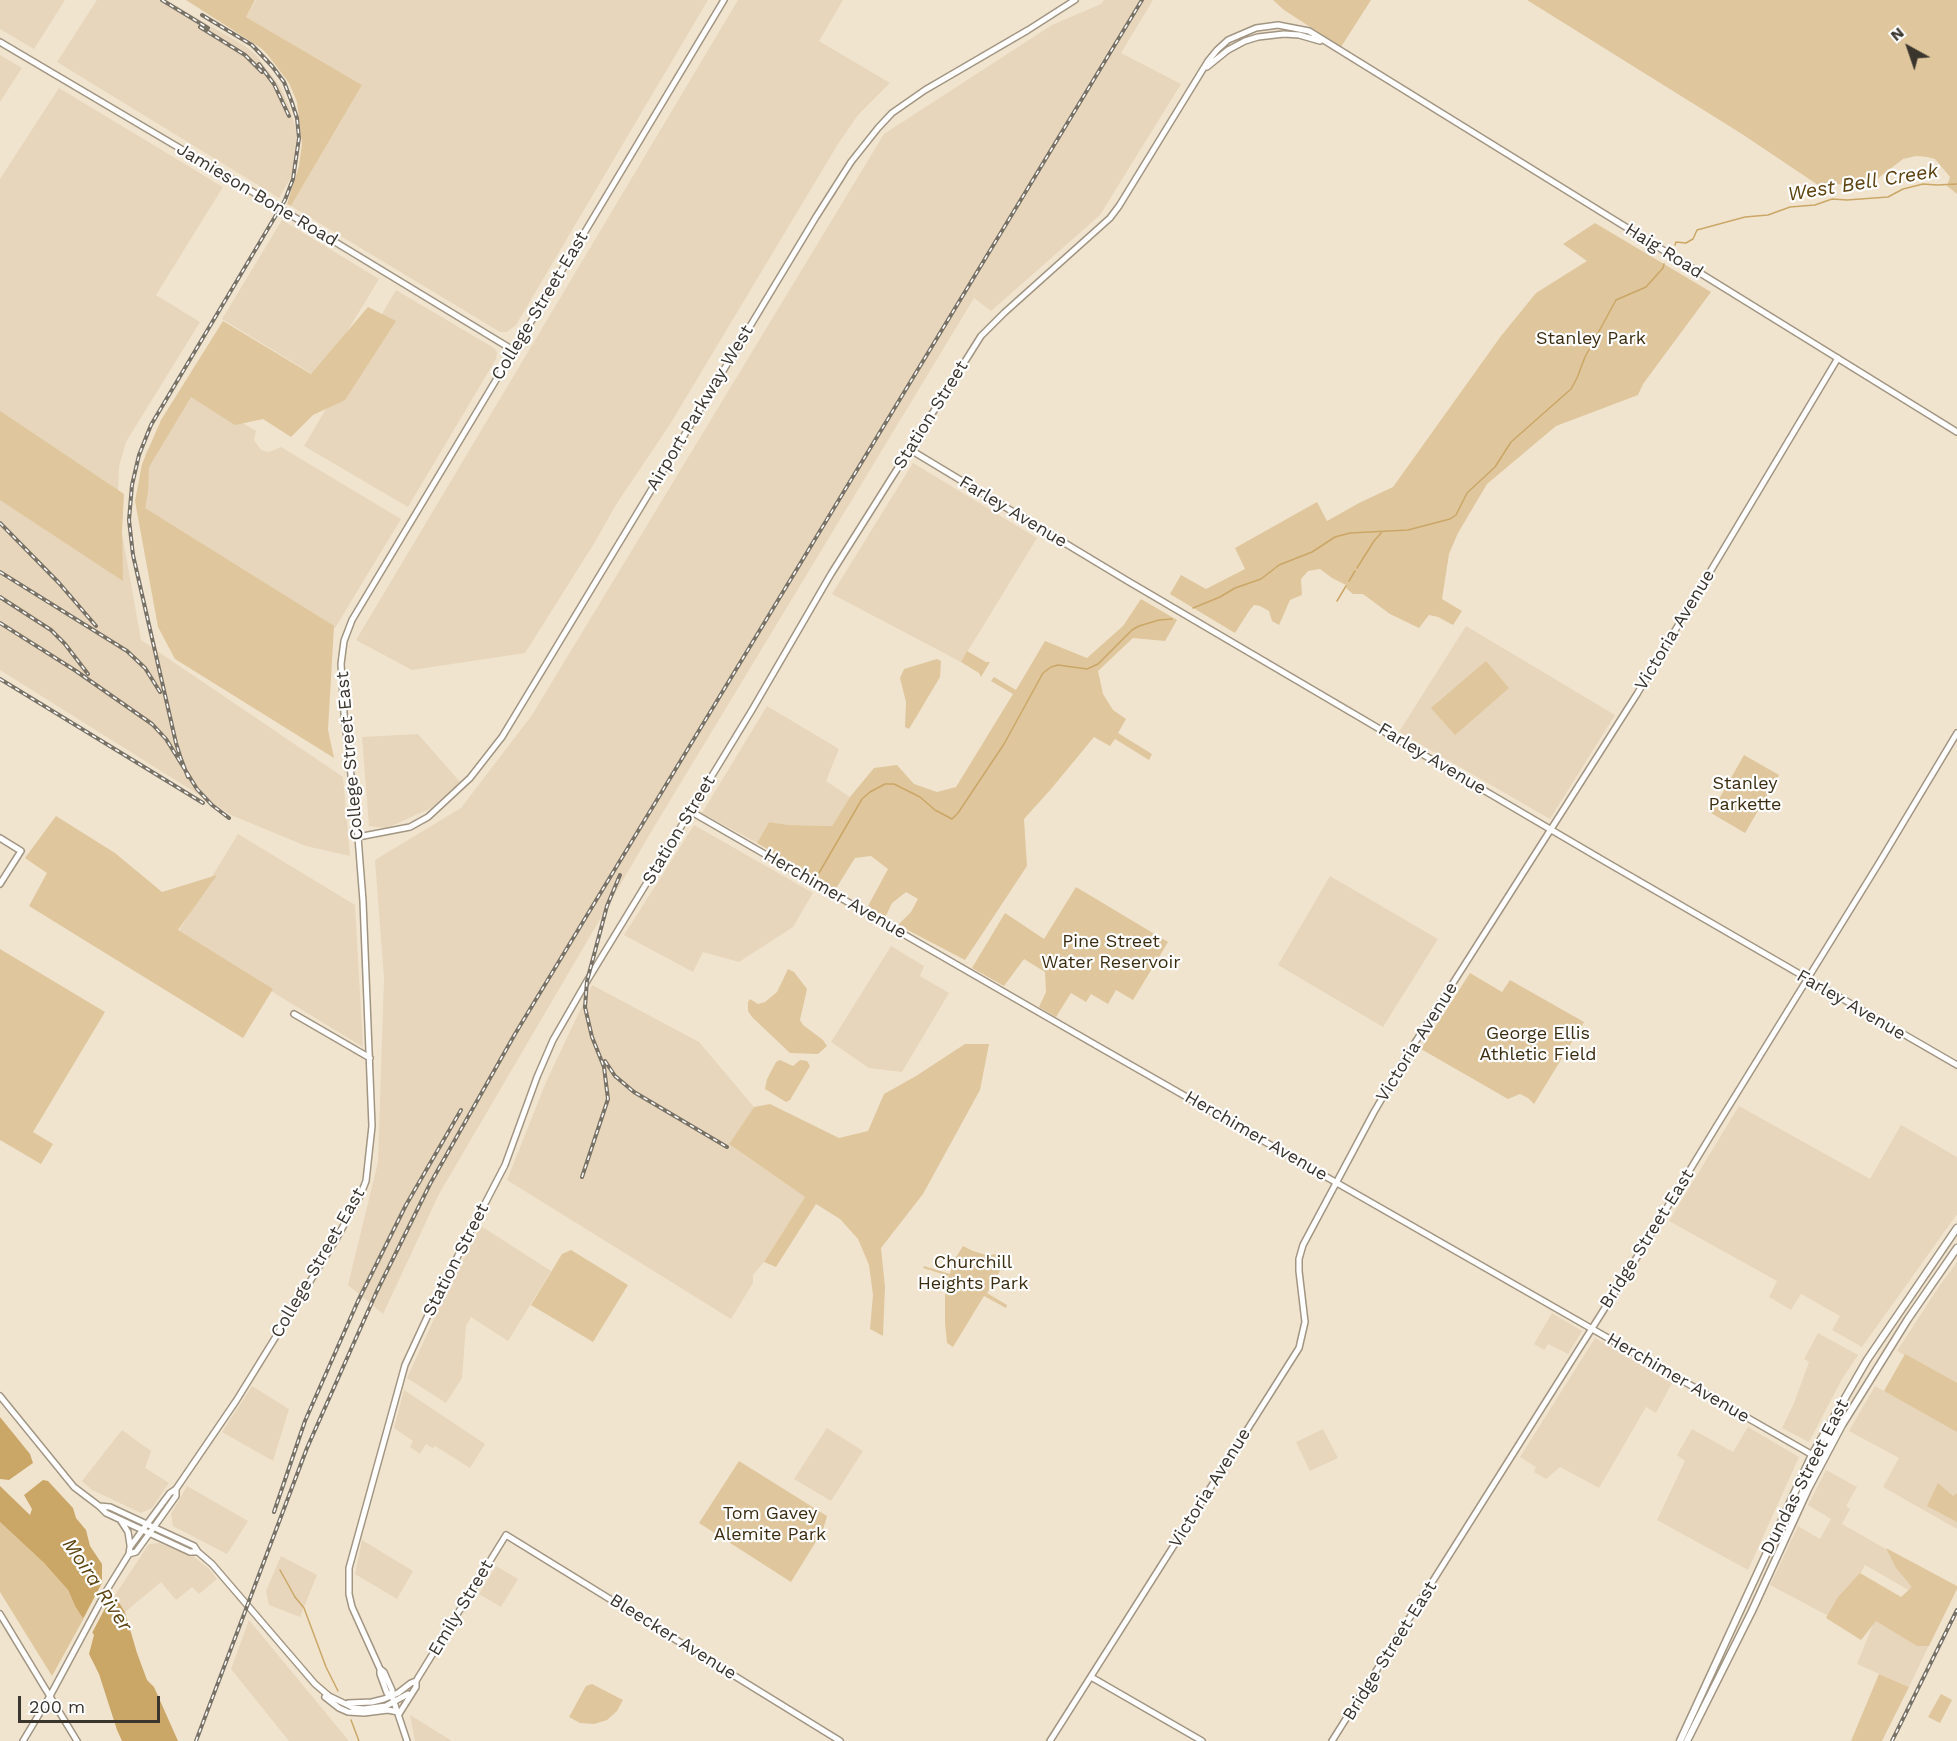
<!DOCTYPE html>
<html>
<head>
<meta charset="utf-8">
<style>
  body { margin:0 }
  #map { position:relative; width:1957px; height:1741px; overflow:hidden; background:#f0e4cf; font-family:"Work Sans",sans-serif }
  canvas { display:block }
  .north { position:absolute; left:1879px; top:18px; width:60px; height:60px; -webkit-text-stroke:4px #fff; paint-order:stroke; rotate:320deg; font-size:16px; font-weight:700; line-height:24px; text-align:center; color:#3a352d }
  .north::after { content:''; display:block; margin:auto; width:21px; height:27px; background:#3a352d; clip-path:polygon(50% 0,100% 100%,50% 72%,0 100%) }
  .scale { position:absolute; left:18px; top:1696px; width:142px; height:27px; box-sizing:border-box; border:3px solid #3a352d; border-top:0; padding-left:8px; font-size:18px; line-height:21px; white-space:nowrap; color:#3a352d; -webkit-text-stroke:4px #fff; paint-order:stroke }
</style>
</head>
<body>
<div id="map">
<canvas width="1957" height="1741"></canvas>
<div class="north">N</div>
<div class="scale">200 m</div>
</div>
<script>
const context = document.querySelector('canvas').getContext('2d');
context.lineJoin = 'round';
function paint(path, color) { context.fillStyle = color; context.fill(path, 'evenodd'); }
const toPath = rows => new Path2D(rows.map(r => 'M' + r).join(''));
function stroke(path, color, width, dash) { context.strokeStyle = color; context.lineWidth = width; context.lineCap = dash ? 'butt' : 'round'; context.setLineDash(dash || []); context.stroke(path); }
function write(font, color, halo, rows, align = 'center') {
  context.font = font + ' "Work Sans",sans-serif'; context.lineWidth = 4.5; context.setLineDash([]); context.textBaseline = 'middle'; context.strokeStyle = halo; context.fillStyle = color; for (const [text, x, y, turn = 0] of rows) {
    context.save(); context.translate(x, y); context.rotate((+turn || 0) * Math.PI / 180); context.textAlign = isNaN(turn) ? turn : align; if (halo) context.strokeText(text, 0, 0); context.fillText(text, 0, 0); context.restore();
  }
}
const built = toPath([
  [0,0,65,0,34,49,0,29],
  [97,0,166,0,245,46,256,55,281,88,290,109,296,130,297,152,291,177,279,198,57,62],
  [256,0,708,0,516,325,507,332,500,332,291,206,362,85,246,17],
  [738,0,843,0,819,41,890,83,858,115,838,144,669,426,617,503,595,542,525,653,412,670,356,640],
  [1104,0,1153,0,1121,53,1181,84,1100,215,991,311,974,298,654,827,439,1194,383,1314,348,1285,378,1162,384,978,375,860,461,808,532,715,884,134,1052,25,1101,4],
  [0,55,22,68,0,102],
  [59,88,223,187,156,295,200,322,126,442,119,467,118,494,120,522,141,640,343,777,350,856,306,846,231,815,0,670,0,179],
  [282,220,379,279,319,378,222,319],
  [396,290,494,348,497,352,496,359,408,507,304,446],
  [184,388,256,431,254,440,261,450,269,452,281,447,401,519,335,628,143,513,142,472,146,452],
  [913,463,1037,538,961,662,832,594],
  [1466,626,1615,715,1550,819,1399,732],
  [767,706,839,749,826,781,850,797,832,826,789,825,769,822,757,843,702,813],
  [418,734,460,782,431,808,387,828,369,826,362,737],
  [694,825,813,893,793,927,739,962,703,952,693,972,624,935],
  [238,834,355,905,363,1047,177,934],
  [1330,876,1438,939,1383,1027,1278,965],
  [891,946,924,966,920,976,949,993,902,1072,869,1068,831,1042],
  [592,985,699,1042,754,1107,729,1144,805,1197,764,1262,753,1275,753,1283,731,1319,507,1180,546,1082],
  [1739,1106,1870,1179,1901,1125,1957,1157,1957,1214,1862,1347,1832,1330,1840,1316,1801,1294,1791,1310,1769,1297,1777,1281,1669,1221],
  [481,1226,551,1271,508,1341,471,1317,466,1326,462,1378,446,1403,407,1378,444,1297],
  [1957,1262,1957,1384,1897,1351,1940,1285],
  [1552,1313,1582,1331,1568,1354,1548,1344,1544,1350,1534,1344],
  [1818,1333,1858,1355,1842,1379,1809,1442,1782,1428,1794,1403,1809,1362,1804,1359],
  [1595,1338,1672,1383,1656,1413,1646,1407,1599,1488,1560,1467,1546,1479,1534,1472,1536,1467,1520,1457],
  [252,1386,289,1409,273,1461,222,1432],
  [1875,1386,1957,1431,1957,1529,1883,1487,1899,1458,1849,1431],
  [404,1390,485,1444,470,1468,435,1446,433,1448,426,1444,420,1454,410,1447,413,1441,394,1428],
  [1748,1427,1799,1457,1748,1570,1657,1520,1685,1461,1677,1455,1692,1429,1733,1452],
  [827,1428,863,1451,831,1501,794,1479],
  [1323,1429,1338,1458,1310,1471,1296,1442],
  [122,1430,151,1451,145,1468,169,1483,152,1508,141,1513,92,1490,82,1481],
  [1826,1470,1857,1487,1846,1506,1850,1509,1842,1524,1956,1589,1945,1611,1865,1565,1836,1620,1770,1585,1798,1526,1820,1539,1831,1519,1808,1505],
  [187,1486,248,1521,227,1554,173,1526,171,1514],
  [362,1540,413,1571,397,1599,355,1574],
  [159,1543,193,1556,208,1568,217,1579,199,1594,192,1587,176,1600,161,1582,125,1612,118,1601,113,1598,149,1544],
  [281,1556,317,1575,300,1617,269,1605,266,1591],
  [496,1566,518,1579,501,1607,479,1594],
  [1876,1617,1929,1645,1909,1687,1857,1664],
  [249,1620,349,1741,289,1741,231,1669],
  [410,1715,452,1741,415,1741]
]);
const green = toPath([
  [186,0,255,0,246,17,362,85,291,206,287,204,299,166,302,144,297,102,289,83,267,54,261,48],
  [1273,0,1371,0,1341,47,1284,10],
  [1527,0,1957,0,1957,194,1947,186,1950,177,1935,159,1927,157,1916,156,1903,159,1868,186,1834,184,1818,185,1742,134],
  [1595,223,1711,292,1643,384,1638,395,1556,426,1487,484,1458,533,1449,554,1442,599,1462,611,1453,625,1438,617,1429,615,1419,628,1390,614,1363,594,1353,594,1347,589,1346,585,1332,578,1320,569,1308,571,1301,579,1302,595,1290,600,1279,625,1272,621,1269,611,1260,606,1254,605,1249,611,1235,633,1170,594,1181,575,1206,589,1245,569,1235,548,1317,502,1327,521,1359,503,1393,487,1501,336,1536,293,1587,261,1563,244],
  [368,307,396,321,345,400,313,415,291,437,263,419,235,425,191,397,149,467,148,492,145,508,334,626,328,730,334,758,175,659,158,627,135,501,142,464,161,420,223,321,311,374],
  [0,411,124,494,122,532,123,581,0,500],
  [1141,599,1177,620,1165,641,1133,638,1098,671,1103,694,1113,710,1126,719,1118,733,1152,754,1149,760,1115,739,1110,746,1094,737,1051,789,1024,819,1027,866,965,960,898,925,911,912,918,899,906,892,892,903,885,918,868,906,888,869,871,856,855,858,835,890,757,843,769,822,789,825,832,826,850,797,874,768,897,765,914,784,937,792,956,787,1013,694,991,681,994,677,1016,690,1045,641,1087,658,1123,626],
  [967,651,986,662,990,662,981,677,979,673,961,662],
  [937,659,941,661,940,677,909,729,905,727,906,702,900,678,904,669],
  [1486,661,1509,688,1455,735,1431,708],
  [1744,755,1779,775,1745,833,1711,813],
  [56,816,115,853,162,892,217,875,178,930,273,989,243,1038,29,906,47,873,25,858],
  [1076,887,1168,942,1133,1000,1116,990,1108,1004,1091,994,1086,1002,1071,993,1056,1017,1039,1007,1046,992,1045,972,1024,959,1004,986,972,968,1005,913,1044,939],
  [0,949,105,1012,33,1132,53,1144,41,1164,0,1140],
  [788,969,794,972,807,989,800,1020,803,1025,823,1040,827,1046,818,1054,790,1053,752,1017,748,1011,748,1002,750,999,758,1004,765,1002,777,992],
  [1470,973,1502,992,1510,980,1584,1022,1534,1104,1528,1098,1520,1094,1508,1099,1421,1049],
  [965,1044,989,1044,980,1090,923,1194,881,1248,885,1287,883,1336,870,1329,873,1295,869,1265,858,1239,840,1219,816,1204,776,1267,764,1262,805,1197,729,1144,754,1107,770,1104,839,1138,868,1131,884,1094,916,1076],
  [780,1060,793,1066,800,1060,807,1061,810,1066,790,1100,786,1102,765,1089,767,1079,776,1062],
  [963,1246,973,1251,986,1255,998,1254,1007,1259,987,1293,1007,1305,1006,1308,984,1296,953,1347,947,1343,945,1323,945,1288,949,1276,923,1268,924,1266,950,1274,953,1262],
  [571,1250,628,1285,593,1342,531,1305,562,1254],
  [1905,1354,1957,1383,1957,1432,1884,1391],
  [739,1461,827,1516,823,1530,791,1582,699,1523],
  [1938,1483,1953,1496,1957,1493,1957,1522,1927,1506],
  [0,1522,44,1563,68,1590,75,1606,84,1618,52,1676,0,1592],
  [1886,1548,1957,1586,1957,1589,1929,1646,1917,1646,1876,1621,1861,1640,1826,1618,1838,1597,1860,1573,1901,1597,1912,1587,1896,1568],
  [1879,1674,1909,1687,1882,1741,1851,1741],
  [592,1684,623,1700,617,1711,607,1720,594,1724,580,1723,569,1717,586,1686],
  [1941,1694,1952,1700,1940,1723,1928,1717]
]);
const water = toPath([
  [0,1417,30,1454,33,1463,9,1480,0,1479],
  [43,1480,48,1481,73,1508,76,1518,86,1530,90,1546,102,1564,102,1581,113,1598,118,1601,125,1612,137,1653,147,1680,154,1687,178,1741,122,1741,117,1730,99,1674,89,1654,94,1635,75,1606,68,1590,44,1563,0,1522,0,1486,30,1515,32,1509,24,1495]
]);
const pier = toPath([
  [103,1581,112,1595,92,1633,83,1619]
]);
const stream = toPath([
  [1675,245,1676,242,1686,243,1693,239,1697,230,1745,217,1768,215,1790,207,1815,205,1832,199,1847,200,1888,197,1903,189,1923,184,1937,185,1957,184],
  [1357,568,1374,541,1382,532],
  [1349,581,1355,571],
  [1337,601,1346,586],
  [1193,608,1220,597,1235,588,1261,579,1279,565,1312,552,1335,537,1350,533,1408,530,1450,519,1456,515,1467,493,1495,467,1511,442,1571,389,1577,378,1585,357,1616,300,1646,287,1663,268,1664,264],
  [819,873,862,799,870,792,885,784,894,784,920,797,935,810,952,819,958,813,1004,744,1043,673,1051,667,1058,665,1087,669,1098,664,1132,630,1139,626,1159,620,1172,619],
  [280,1570,295,1597,304,1608,326,1667,338,1691],
  [351,1720,359,1741]
]);
const secondary = toPath([
  [0,42,215,169,513,350],
  [1207,67,1228,50,1245,41,1258,37,1284,34,1299,35,1320,41],
  [909,449,1126,580,1606,862,1957,1065],
  [690,811,1094,1044,1823,1461],
  [358,837,410,827,428,817,470,778,502,737,816,217,851,162,878,128,892,113,925,90,1028,30,1075,0],
  [0,838,21,851,0,884],
  [294,1014,370,1058],
  [0,1396,74,1487,99,1506,106,1513,190,1552,198,1552],
  [99,1506,110,1507,194,1546,198,1552,212,1564,315,1684,329,1696,354,1708,364,1709,386,1706,408,1694],
  [121,1521,128,1532,130,1545],
  [129,1554,136,1552,154,1527,176,1496,176,1489],
  [0,1614,77,1741],
  [380,1669,380,1674,387,1693,392,1696],
  [1091,1677,1202,1741],
  [325,1697,339,1708,348,1712,364,1713,388,1710,398,1712],
  [348,1703,372,1702,384,1699,398,1693,411,1683,416,1681],
  [399,1714,416,1687,416,1681,506,1535,840,1741],
  [23,1741,50,1696,108,1588,129,1554,130,1547,170,1493,176,1489,236,1401,335,1241,360,1196,366,1181,372,1126,363,901,358,837,344,713,341,664,344,641,352,620,724,0],
  [407,1741,392,1696,392,1690,384,1672,380,1669,352,1607,349,1594,349,1568,405,1365,435,1300,505,1165,537,1077,553,1040,587,981,752,710,831,574,981,336,1004,313,1110,218,1119,206,1208,61,1217,50,1228,40,1256,28,1278,25,1309,31,1957,432],
  [1050,1741,1299,1348,1305,1322,1299,1271,1299,1259,1303,1245,1374,1112,1411,1049,1637,694,1838,358],
  [1332,1741,1637,1257,1716,1127,1879,863,1957,733]
]);
const primary = toPath([
  [1823,1460,1822,1452,1837,1420,1839,1411],
  [1801,1497,1813,1466,1812,1456],
  [1680,1741,1812,1455,1867,1360,1957,1228],
  [1687,1741,1752,1611,1808,1489,1842,1425,1908,1319,1957,1248]
]);
const rail = toPath([
  [162,0,208,28],
  [200,27,245,55,262,72],
  [259,64,274,84,289,116],
  [0,523,59,583,96,626],
  [0,572,127,651,145,668,160,692],
  [0,597,51,630,65,644,88,674],
  [0,623,76,671,152,724,166,739,197,789,212,805,229,818],
  [0,679,203,803],
  [188,777,181,759,176,743,133,555,129,520,132,485,139,455,151,425,285,200,293,179,299,138,297,118,291,100,284,82,272,66,252,45,202,15],
  [605,1061,615,1076,634,1092,727,1147],
  [582,1177,608,1099,604,1067,592,1037,588,1020,585,1007,587,981,607,906,620,875],
  [274,1512,305,1421,358,1301,406,1205,461,1110],
  [196,1741,307,1448,377,1291,430,1184,515,1034,1142,0],
  [1892,1741,1957,1610]
]);
const streetNames = [
  ["Jamieson Bone Road",257,195,31],
  ["Haig Road",1664,251,32],
  ["College Street East",540,306,-59],
  ["Airport Parkway West",700,408,-59],
  ["Station Street",931,415,-58],
  ["Farley Avenue",1013,512,31],
  ["Victoria Avenue",1675,630,-59],
  ["College Street East",350,756,-95],
  ["Farley Avenue",1432,759,31],
  ["Station Street",679,830,-59],
  ["Herchimer Avenue",835,894,30],
  ["Farley Avenue",1851,1005,30],
  ["Victoria Avenue",1417,1042,-58],
  ["Herchimer Avenue",1256,1136,30],
  ["Bridge Street East",1647,1239,-58],
  ["Station Street",456,1260,-63],
  ["College Street East",318,1263,-60],
  ["Herchimer Avenue",1678,1378,30],
  ["Dundas Street East",1805,1477,-63],
  ["Victoria Avenue",1210,1488,-58],
  ["Emily Street",461,1608,-59],
  ["Bleecker Avenue",673,1637,32],
  ["Bridge Street East",1390,1651,-58]
];
const parkNames = [
  ["Stanley Park",1591,339],
  ["Stanley",1745,784],
  ["Parkette",1745,805],
  ["Pine Street",1111,942],
  ["Water Reservoir",1111,963],
  ["George Ellis",1538,1034],
  ["Athletic Field",1538,1055],
  ["Churchill",973,1263],
  ["Heights Park",973,1284],
  ["Tom Gavey",770,1514],
  ["Alemite Park",770,1535]
];
const waterNames = [
  ["West Bell Creek",1863,183,-9],
  ["Moira River",97,1585,56]
];
paint(built, '#e7d6bb');
paint(green, '#dfc69c');
paint(water, '#cba767');
paint(pier, '#f0e4cf');
stroke(stream, '#cba767', 1.5);
stroke(secondary, '#a29683', 8);
stroke(primary, '#a29683', 9);
stroke(secondary, '#fff', 5);
stroke(primary, '#fff', 6);
stroke(rail, '#787165', 4);
stroke(rail, '#fff', 1.5, [4.5]);
write('18px', '#3a352d', '#fff', streetNames);
write('18px', '#3c2d10', '#fff', parkNames);
write('italic 20px', '#5c4310', '#fff', waterNames);
</script>
</body>
</html>
